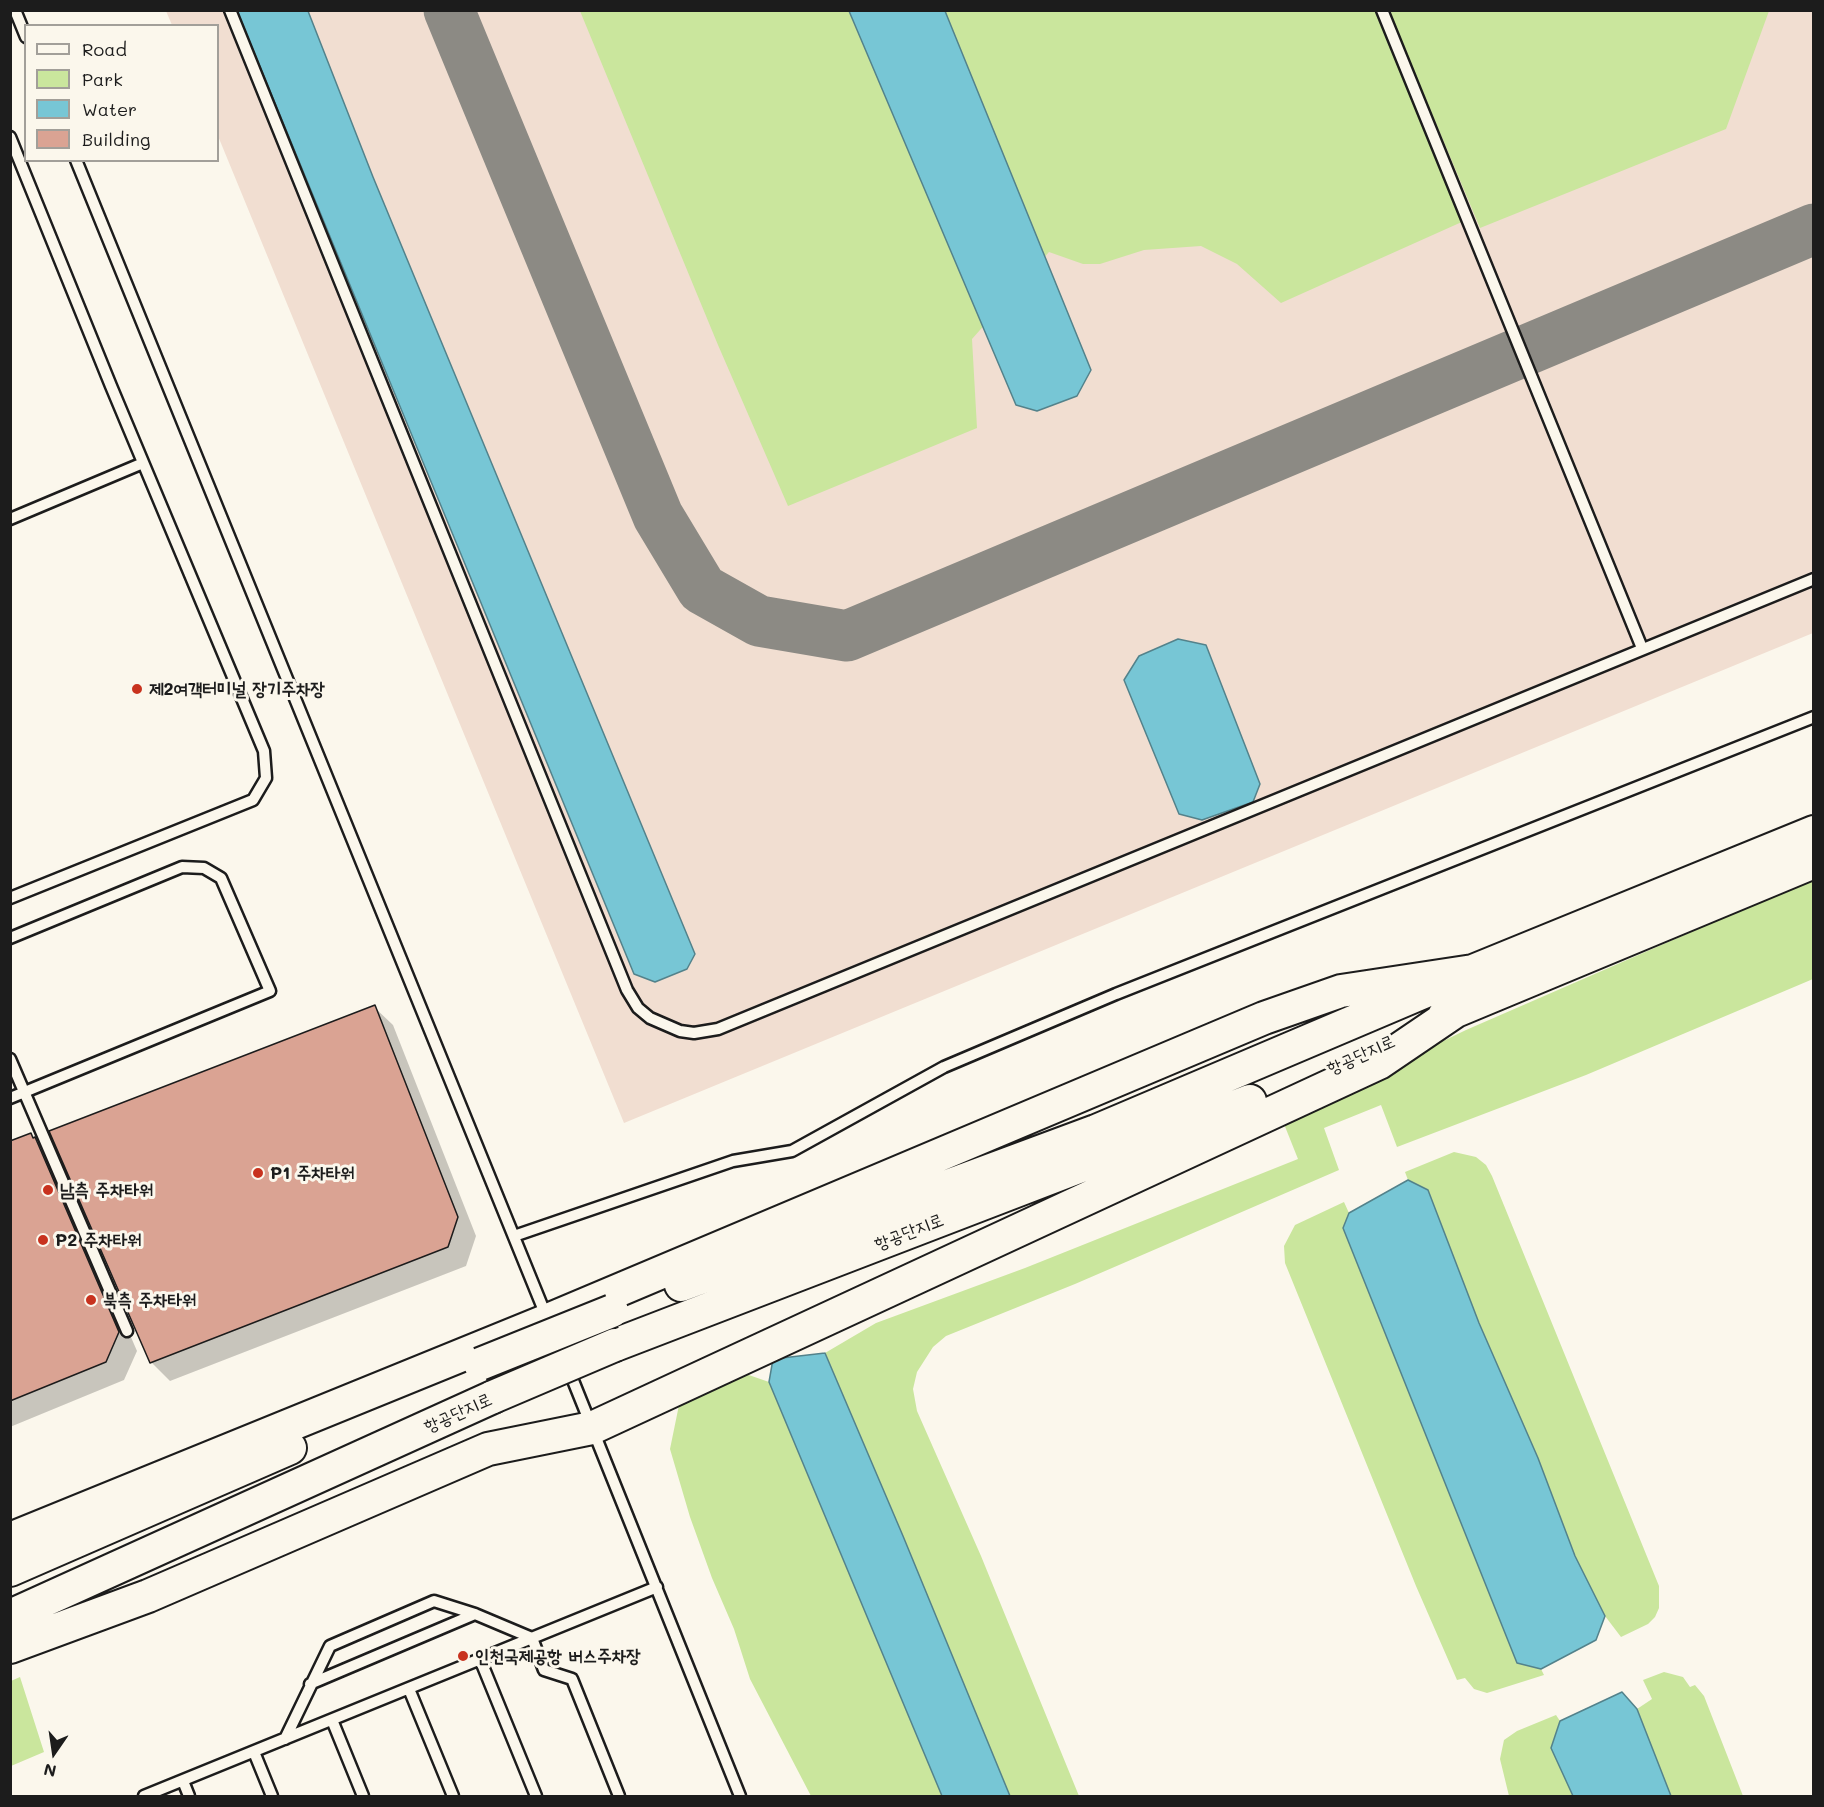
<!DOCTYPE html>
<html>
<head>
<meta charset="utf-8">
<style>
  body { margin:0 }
  #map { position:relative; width:1824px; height:1807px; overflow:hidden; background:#fbf7ec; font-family:Mali,sans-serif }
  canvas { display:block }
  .frame { position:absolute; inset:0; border:12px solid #1c1c1c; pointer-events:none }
  .legend { position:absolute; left:24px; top:24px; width:195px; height:138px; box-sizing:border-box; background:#fbf7ec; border:2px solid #a29f99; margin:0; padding:8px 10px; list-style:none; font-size:18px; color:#1c1c1c }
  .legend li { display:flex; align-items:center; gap:12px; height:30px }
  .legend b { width:30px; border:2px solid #a29f99 }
  .north { position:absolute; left:24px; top:1723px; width:60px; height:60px; -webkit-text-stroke:4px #fbf7ec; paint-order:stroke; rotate:193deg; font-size:16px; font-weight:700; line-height:24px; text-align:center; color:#1c1c1c }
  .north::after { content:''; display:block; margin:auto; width:21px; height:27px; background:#1c1c1c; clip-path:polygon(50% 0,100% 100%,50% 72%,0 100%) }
</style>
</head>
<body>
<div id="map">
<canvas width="1824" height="1807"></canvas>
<div class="frame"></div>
<ul class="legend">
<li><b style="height:8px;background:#fbf7ec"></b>Road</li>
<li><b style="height:16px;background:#cae69d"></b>Park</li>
<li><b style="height:16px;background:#77c6d5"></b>Water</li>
<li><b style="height:16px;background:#daa393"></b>Building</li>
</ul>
<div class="north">N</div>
</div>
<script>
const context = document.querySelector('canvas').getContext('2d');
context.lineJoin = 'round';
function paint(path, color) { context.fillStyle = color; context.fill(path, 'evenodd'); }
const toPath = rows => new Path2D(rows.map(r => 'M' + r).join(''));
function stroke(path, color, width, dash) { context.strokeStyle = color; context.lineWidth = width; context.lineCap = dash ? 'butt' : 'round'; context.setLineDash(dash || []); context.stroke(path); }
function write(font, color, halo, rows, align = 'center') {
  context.font = font + ' Mali,"Poor Story",sans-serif'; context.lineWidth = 6; context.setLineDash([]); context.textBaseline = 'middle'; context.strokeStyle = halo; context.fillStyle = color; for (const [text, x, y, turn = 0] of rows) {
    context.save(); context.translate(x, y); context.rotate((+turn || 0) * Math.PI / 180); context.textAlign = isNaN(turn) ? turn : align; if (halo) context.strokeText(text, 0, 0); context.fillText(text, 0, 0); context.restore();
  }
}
const built = toPath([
  [166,11,1813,11,1813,633,624,1123,218,136,218,26,172,25]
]);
const green = toPath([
  [580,11,1377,11,1464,221,1281,303,1237,264,1201,246,1144,250,1100,264,1083,264,1049,252,972,339,977,428,788,506,718,345],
  [1389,11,1769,11,1726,129,1480,228],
  [1813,879,1813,979,1586,1075,1397,1147,1381,1105,1324,1128,1339,1170,1075,1284,946,1336,933,1347,917,1372,913,1389,917,1411,981,1556,1079,1796,1010,1796,825,1353,876,1323,1025,1268,1298,1159,1282,1119,1466,1030],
  [1454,1152,1476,1157,1486,1165,1492,1176,1659,1586,1659,1608,1655,1617,1648,1624,1621,1637,1605,1616,1575,1556,1538,1458,1479,1323,1428,1190,1408,1180,1405,1172],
  [1344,1202,1349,1213,1343,1228,1517,1663,1541,1669,1544,1675,1487,1693,1474,1689,1465,1678,1457,1680,1416,1586,1285,1263,1284,1246,1295,1225],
  [743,1373,769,1382,942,1796,811,1796,750,1679,734,1629,712,1578,690,1517,670,1449,679,1405],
  [1664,1672,1683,1677,1690,1687,1695,1685,1704,1696,1743,1796,1671,1796,1637,1709,1652,1699,1643,1680],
  [20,1677,44,1752,11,1766,11,1681],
  [1556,1715,1560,1721,1551,1748,1573,1796,1509,1796,1500,1759,1504,1740,1517,1731]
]);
const water = toPath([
  [237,11,308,11,373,177,695,954,687,969,655,982,634,974,237,11],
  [849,11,945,11,1091,370,1077,396,1037,411,1016,405,849,11],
  [1178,639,1206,645,1260,784,1253,802,1202,820,1179,814,1124,680,1139,656,1178,639],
  [1408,1180,1428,1190,1479,1323,1538,1458,1575,1556,1605,1616,1596,1640,1541,1669,1517,1663,1343,1228,1349,1213,1408,1180],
  [825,1353,903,1536,1010,1796,942,1796,769,1382,773,1359,825,1353],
  [1622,1692,1637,1709,1671,1796,1573,1796,1551,1748,1560,1721,1622,1692]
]);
const shadow = toPath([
  [374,1007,393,1025,476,1236,466,1266,170,1381,151,1362],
  [30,1135,53,1157,137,1351,124,1380,10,1427,10,1143]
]);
const taxiway = toPath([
  [449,10,658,516,702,589,759,621,847,636,1814,229]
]);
const building = toPath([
  [375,1005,458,1217,448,1247,150,1363,49,1131,375,1005],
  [31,1133,33,1138,35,1137,119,1332,106,1362,10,1401,10,1141,31,1133]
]);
const lane = toPath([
  [15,10,26,37],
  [230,10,627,990,638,1008,650,1018,680,1031,694,1033,718,1029,1814,579],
  [1382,10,1642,648],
  [10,137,111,386,264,751,266,778,253,800,10,898],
  [76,160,547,1318],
  [10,519,143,463],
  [10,938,182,867,204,868,221,878,270,991,10,1098],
  [10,1059,127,1331],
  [514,1236,733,1161,792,1151,944,1067,1116,994,1814,717],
  [568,1368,740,1796],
  [480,1659,536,1796],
  [310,1684,475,1614],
  [409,1689,453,1796],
  [332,1720,363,1796],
  [285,1739,330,1646,434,1601,475,1614,532,1638,544,1670,572,1679,619,1796],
  [254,1752,272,1796],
  [183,1781,189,1796],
  [144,1796,657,1587]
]);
const secondary = toPath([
  [1444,1016,1814,862],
  [681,1285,1096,1131,1473,971,1814,832],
  [615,1345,1250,1101],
  [10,1539,548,1320,1264,1018,1341,991,1473,971],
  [10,1570,290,1448],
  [10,1616,493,1397],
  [10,1647,148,1596,488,1449,592,1428,1379,1063,1463,1006]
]);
const secondaryBridge = toPath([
  [480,1364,612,1311],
  [493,1397,615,1345]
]);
const markers = [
  [137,689,6,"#c8321e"],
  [258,1173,6,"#c8321e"],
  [48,1190,6,"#c8321e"],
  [43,1240,6,"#c8321e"],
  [91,1300,6,"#c8321e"],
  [463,1656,6,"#c8321e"]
];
const poiNames = [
  ["제2여객터미널 장기주차장",149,689],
  ["P1 주차타워",270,1173],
  ["남측 주차타워",60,1190],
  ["P2 주차타워",55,1240],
  ["북측 주차타워",103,1300],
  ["인천국제공항 버스주차장",475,1656]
];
const streetNames = [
  ["항공단지로",1361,1055,-24],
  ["항공단지로",909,1232,-21],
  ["항공단지로",458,1413,-24]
];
paint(built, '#f1ded1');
paint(green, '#cae69d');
paint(water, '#77c6d5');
stroke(water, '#53828b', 1.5);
paint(shadow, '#0003');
stroke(taxiway, '#8c8a84', 51);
paint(building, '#daa393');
stroke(building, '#1c1c1c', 1.5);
stroke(lane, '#1c1c1c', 15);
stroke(secondary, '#1c1c1c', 36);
stroke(lane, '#fbf7ec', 10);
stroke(secondary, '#fbf7ec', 32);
stroke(secondaryBridge, '#1c1c1c', 36, []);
stroke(secondaryBridge, '#fbf7ec', 32);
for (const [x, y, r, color] of markers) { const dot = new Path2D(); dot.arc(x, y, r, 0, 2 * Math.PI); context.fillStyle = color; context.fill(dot); stroke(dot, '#fbf7ec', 2); }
write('bold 18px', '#1c1c1c', '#fbf7ec', poiNames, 'left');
write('18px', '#1c1c1c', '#fbf7ec', streetNames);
</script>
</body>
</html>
